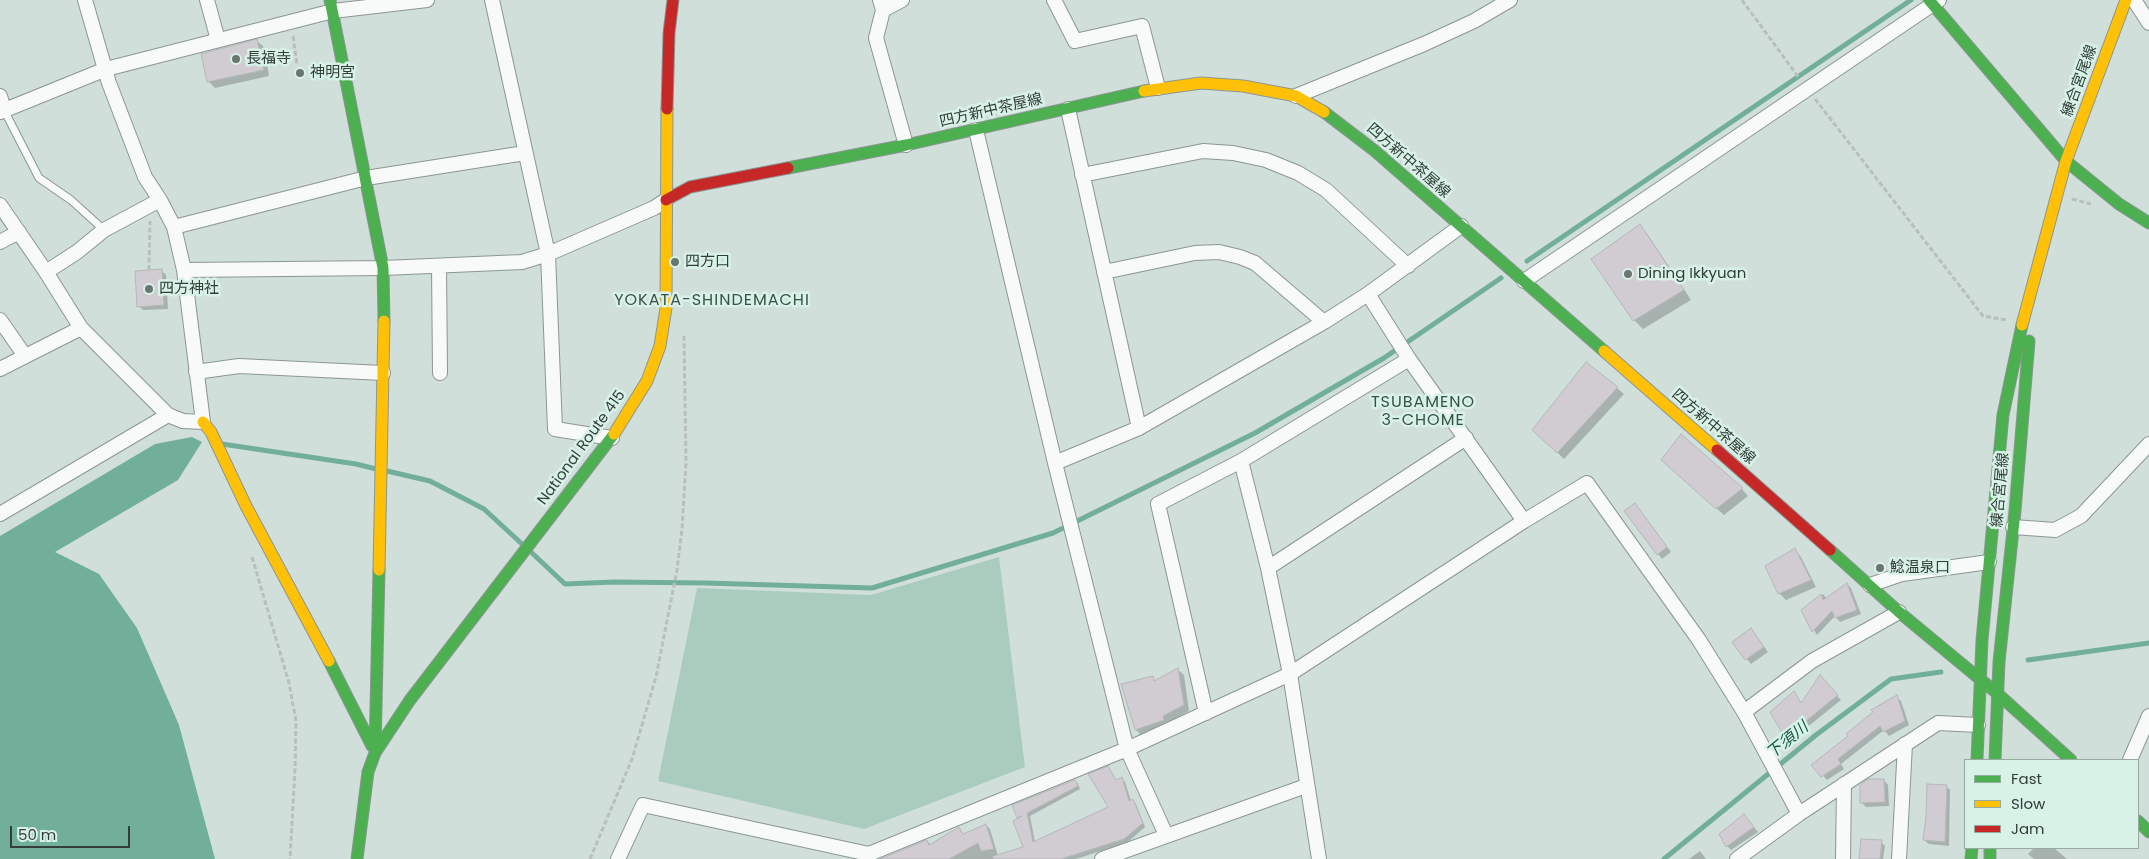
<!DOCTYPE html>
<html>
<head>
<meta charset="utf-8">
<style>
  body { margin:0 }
  #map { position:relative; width:2149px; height:859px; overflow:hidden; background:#d1dfda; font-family:Poppins,sans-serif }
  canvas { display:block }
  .legend { position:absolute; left:1964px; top:759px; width:175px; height:90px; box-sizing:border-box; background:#d8f2e8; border:1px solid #96aaa2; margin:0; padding:6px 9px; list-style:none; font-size:15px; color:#333e39 }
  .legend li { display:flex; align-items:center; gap:10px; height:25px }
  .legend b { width:25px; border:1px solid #96aaa2 }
  .scale { position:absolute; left:10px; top:826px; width:120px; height:22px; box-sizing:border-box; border:2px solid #333e39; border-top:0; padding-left:6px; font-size:15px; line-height:18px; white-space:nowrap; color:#333e39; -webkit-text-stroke:4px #d8f2e8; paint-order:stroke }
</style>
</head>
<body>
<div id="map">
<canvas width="2149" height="859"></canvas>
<ul class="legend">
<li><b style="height:6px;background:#4caf50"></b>Fast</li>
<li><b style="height:6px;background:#ffc107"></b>Slow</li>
<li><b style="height:6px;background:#c62828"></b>Jam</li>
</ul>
<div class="scale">50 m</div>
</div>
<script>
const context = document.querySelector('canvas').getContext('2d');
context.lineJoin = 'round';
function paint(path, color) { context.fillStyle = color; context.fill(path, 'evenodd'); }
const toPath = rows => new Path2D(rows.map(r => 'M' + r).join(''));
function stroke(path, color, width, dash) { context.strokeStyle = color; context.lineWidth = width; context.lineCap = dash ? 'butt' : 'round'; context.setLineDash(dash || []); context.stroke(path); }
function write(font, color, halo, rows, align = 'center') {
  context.font = font + ' Poppins,"Noto Sans JP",sans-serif'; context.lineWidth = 5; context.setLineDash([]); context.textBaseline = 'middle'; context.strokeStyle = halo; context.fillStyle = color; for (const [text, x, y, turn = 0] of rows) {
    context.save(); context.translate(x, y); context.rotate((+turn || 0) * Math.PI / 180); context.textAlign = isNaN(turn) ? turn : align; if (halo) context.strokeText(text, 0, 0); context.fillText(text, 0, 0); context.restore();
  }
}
const green = toPath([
  [999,557,1025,767,864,829,658,781,697,588,871,595]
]);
const water = toPath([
  [192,437,202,442,178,480,55,552,99,574,137,628,179,725,215,859,0,859,0,536,155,444]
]);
const shadow = toPath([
  [257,41,264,47,269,76,215,88,208,81],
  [1640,226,1648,235,1691,300,1643,329,1634,320],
  [162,271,166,275,168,309,143,310,139,306],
  [1617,388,1624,394,1564,459,1540,436],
  [1681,436,1742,489,1748,496,1724,515,1669,466],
  [1639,509,1671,552,1662,559,1658,554],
  [1795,550,1801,557,1816,587,1786,600,1779,593],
  [1847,584,1851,588,1861,614,1840,622,1835,616,1817,635,1802,611,1823,594,1827,599],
  [1755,634,1768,652,1751,664,1733,643],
  [1178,670,1184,675,1189,711,1142,736,1136,730,1152,678,1156,681],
  [1820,677,1841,700,1790,741,1786,737,1794,692,1802,704],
  [1896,697,1901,701,1909,725,1889,736,1884,730,1841,764,1844,769,1827,780,1813,765],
  [1122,779,1125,782,1131,801,1133,801,1136,804,1145,827,1128,842,1076,859,1024,859,1024,847,1018,817,1075,781,1078,784,1080,789,1030,816,1035,842,1110,808,1116,781],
  [1884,780,1888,785,1889,806,1866,807,1861,802],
  [1946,786,1950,790,1949,846,1929,844,1924,840],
  [1748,820,1758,832,1731,850,1727,846],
  [986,825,990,829,998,856,1006,859,888,859,927,841,932,846,959,828,964,835],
  [1881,842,1885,846,1883,859,1861,859],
  [2034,848,2054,848,2067,859,2034,859,2028,854],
  [1700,851,1706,859,1689,859]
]);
const stream = toPath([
  [1527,261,1911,0],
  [222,444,356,464,376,469],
  [387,471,430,481,484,509,522,544],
  [532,553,565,584,614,582,706,583,872,588,1053,533,1255,433,1384,358,1501,278],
  [2028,660,2149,643],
  [1664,859,1816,735,1891,679,1941,672]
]);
const building = toPath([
  [257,39,264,70,207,82,201,54,257,39],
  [1640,224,1684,290,1633,321,1591,259,1640,224],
  [162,269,164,305,137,307,135,271,162,269],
  [1586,362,1618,387,1557,453,1532,430,1586,362],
  [1681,434,1743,488,1716,509,1661,460,1681,434],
  [1635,503,1667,547,1657,555,1624,511,1635,503],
  [1795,548,1811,580,1778,594,1765,566,1795,548],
  [1847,583,1857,610,1835,618,1832,611,1812,632,1801,610,1821,594,1823,600,1847,583],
  [1751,628,1764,647,1745,660,1732,642,1751,628],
  [1178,668,1184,705,1163,716,1164,720,1135,730,1121,684,1153,676,1154,681,1178,668],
  [1820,675,1838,695,1785,738,1770,712,1794,691,1801,703,1820,675],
  [1897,695,1905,721,1883,732,1880,726,1838,759,1841,764,1821,777,1811,765,1848,736,1846,734,1873,712,1871,710,1897,695],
  [1108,766,1116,780,1122,777,1129,801,1133,799,1143,823,1124,839,1061,859,993,859,993,856,1023,847,1013,821,1022,816,1017,818,1012,805,1075,780,1078,786,1027,813,1033,842,1108,807,1088,774,1108,766],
  [1868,779,1884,779,1885,802,1860,803,1860,785,1868,779],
  [1927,784,1947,785,1945,842,1923,840,1926,817,1927,784],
  [1744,814,1754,827,1726,847,1719,834,1744,814],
  [986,824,994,849,981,851,978,843,949,859,880,859,927,840,929,845,959,827,963,834,986,824],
  [1861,839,1882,840,1880,859,1859,859,1861,839]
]);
const path = toPath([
  [1742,0,1799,78],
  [293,36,297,65],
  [1815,99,1983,316,2007,320],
  [2072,199,2091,204],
  [149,270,150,221],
  [252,557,289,683,296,721,295,770,290,859],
  [590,859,632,759,656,677,677,570,682,529,686,462,684,335]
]);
const lane = toPath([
  [4,110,39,178,71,200,104,230]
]);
const street = toPath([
  [207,0,218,40],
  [492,0,548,254,555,429,612,438],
  [880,0,883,10,876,38,906,145],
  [1054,0,1075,41,1142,26,1158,88],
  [2134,0,2149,23],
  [883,10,902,0],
  [0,96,4,110],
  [1296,96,1424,44,1474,21,1510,0],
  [1068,109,1139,428],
  [0,112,106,69,333,11,427,0],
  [976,130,1055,463,1127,749,1166,835],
  [1082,175,1203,151,1233,153,1266,160,1298,173,1326,190,1408,266],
  [0,205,46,272,81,328,168,415,183,421,203,422,184,270,174,227,160,200,145,177,109,83,85,0],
  [174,227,366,178,525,153],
  [0,242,19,232],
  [439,266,440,373],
  [184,270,383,268,522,262,548,254,654,208,666,200],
  [46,272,77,252,104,230,160,200],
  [1104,272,1195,253,1219,252,1240,257,1255,263,1324,322],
  [1524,281,1939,0],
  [1368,294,1409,359,1524,521],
  [0,320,25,356],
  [0,369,81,328],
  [196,372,239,366,383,373],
  [1241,461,1268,568,1290,674,1319,859],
  [1055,463,1139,428,1324,322,1368,294,1461,226],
  [0,514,168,415],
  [2013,527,2055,530,2081,516,2149,444],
  [1268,568,1466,438],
  [1870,585,1902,574,1989,562],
  [1744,712,1812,661,1899,612],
  [1206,713,1158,504,1241,461,1409,359],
  [2130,760,2149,716],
  [618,859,643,805,869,854,1127,749,1290,674,1524,521,1587,483,1699,640,1744,712,1799,814],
  [1102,859,1306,786],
  [1737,859,1799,814,1938,723,1978,725],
  [1843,859,1844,784],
  [1899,859,1905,744]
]);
const fast = toPath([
  [330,0,383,268,384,321],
  [1929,0,2066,161,2119,204,2149,223],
  [1324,112,1375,151,1604,351],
  [788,168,906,145,1144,91],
  [1830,550,1899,612,1998,694,2071,760],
  [329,661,372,746],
  [375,753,379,570],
  [1977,760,1982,640,2003,415,2022,325],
  [1995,760,1999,662,2015,511,2029,341],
  [2138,821,2149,832],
  [1990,848,1990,859],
  [357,859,368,772,375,753,410,700,614,434],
  [1971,859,1972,848]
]);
const slow = toPath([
  [1144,91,1201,83,1243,86,1296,96,1324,112],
  [2022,325,2066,161,2126,0],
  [1604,351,1717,450],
  [203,422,211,432,246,506,329,661],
  [614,434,647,381,660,346,666,308,667,109],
  [379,570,384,321]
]);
const jam = toPath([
  [667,109,669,33,673,0],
  [666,200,690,187,788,168],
  [1717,450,1830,550]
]);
const markers = [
  [236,59,5,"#6a7671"],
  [300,73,5,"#6a7671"],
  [675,262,5,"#6a7671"],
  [1628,274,5,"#6a7671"],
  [149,289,5,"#6a7671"],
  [1880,568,5,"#6a7671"]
];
const poiNames = [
  ["長福寺",246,59],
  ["神明宮",310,73],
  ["四方口",685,262],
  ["Dining Ikkyuan",1638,274],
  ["四方神社",159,289],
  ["鯰温泉口",1890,568]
];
const streetNames = [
  ["練合宮尾線",2080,81,-70],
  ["四方新中茶屋線",991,111,-13],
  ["四方新中茶屋線",1408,161,41],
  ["四方新中茶屋線",1713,427,41],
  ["National Route 415",582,448,-54],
  ["練合宮尾線",2001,490,-85]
];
const neighbourhoodNames = [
  ["YOKATA-SHINDEMACHI",712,301],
  ["TSUBAMENO",1423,403],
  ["3-CHOME",1423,421]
];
const waterNames = [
  ["下須川",1788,741,-39]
];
paint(green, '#aaccbf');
paint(water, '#72af9b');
paint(shadow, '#0003');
stroke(stream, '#72af9b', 5);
paint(building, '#d1ccd2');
stroke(building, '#b5b7b8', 1);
stroke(lane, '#8b9692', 9);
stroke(street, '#8b9692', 16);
stroke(fast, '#8b9692', 13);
stroke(slow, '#8b9692', 13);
stroke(jam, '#8b9692', 13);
stroke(path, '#b9bfbc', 3, [5, 2.5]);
stroke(lane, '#f8faf9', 7);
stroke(street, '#f8faf9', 14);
stroke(fast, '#4caf50', 11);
stroke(slow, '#ffc107', 11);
stroke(jam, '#c62828', 11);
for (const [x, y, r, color] of markers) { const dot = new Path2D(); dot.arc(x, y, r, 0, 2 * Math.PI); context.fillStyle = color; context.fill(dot); stroke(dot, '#d8f2e8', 2); }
write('15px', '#333e39', '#d8f2e8', poiNames, 'left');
write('15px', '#333e39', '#d8f2e8', streetNames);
context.letterSpacing = '1px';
write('16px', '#3a5148', '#d8f2e8', neighbourhoodNames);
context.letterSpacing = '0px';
write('italic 16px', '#165845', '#d8f2e8', waterNames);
</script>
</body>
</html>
